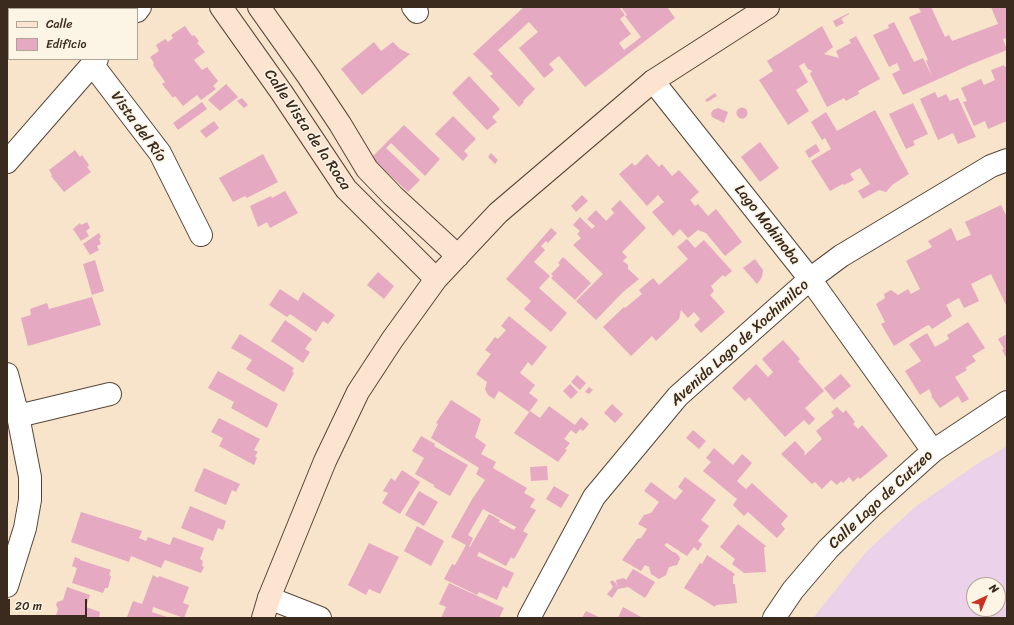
<!DOCTYPE html>
<html>
<head>
<meta charset="utf-8">
<style>
  body { margin:0 }
  #map { position:relative; width:1014px; height:625px; overflow:hidden; background:#f7e4cb; font-family:Sriracha,sans-serif }
  canvas { display:block }
  .frame { position:absolute; inset:0; border:8px solid #3b2a1e; pointer-events:none }
  .legend { position:absolute; left:8px; top:8px; width:130px; height:52px; box-sizing:border-box; background:#fcf5e5; border:1px solid #afa495; margin:0; padding:5px 7px; list-style:none; font-size:12px; color:#3b2a1e }
  .legend li { display:flex; align-items:center; gap:8px; height:20px }
  .legend b { width:20px; border:1px solid #afa495 }
  .north { position:absolute; left:966px; top:577px; width:40px; height:40px; box-sizing:border-box; background:#fcf5e5; border:1px solid #afa495; border-radius:50%; rotate:44deg; font-size:11px; font-weight:700; line-height:16px; text-align:center; color:#3b2a1e }
  .north::after { content:''; display:block; margin:auto; width:14px; height:18px; background:#c8321e; clip-path:polygon(50% 0,100% 100%,50% 72%,0 100%) }
  .scale { position:absolute; left:8px; top:599px; width:79px; height:18px; box-sizing:border-box; border:2px solid #3b2a1e; border-top:0; padding-left:5px; font-size:12px; line-height:14px; white-space:nowrap; color:#3b2a1e; -webkit-text-stroke:3px #fcf5e5; paint-order:stroke }
</style>
</head>
<body>
<div id="map">
<canvas width="1014" height="625"></canvas>
<div class="frame"></div>
<ul class="legend">
<li><b style="height:5px;background:#fde4d1"></b>Calle</li>
<li><b style="height:11px;background:#e5a9c2"></b>Edificio</li>
</ul>
<div class="north">N</div>
<div class="scale">20 m</div>
</div>
<script>
const context = document.querySelector('canvas').getContext('2d');
context.lineJoin = 'round';
function paint(path, color) { context.fillStyle = color; context.fill(path, 'evenodd'); }
const toPath = rows => new Path2D(rows.map(r => 'M' + r).join(''));
function stroke(path, color, width, dash) { context.strokeStyle = color; context.lineWidth = width; context.lineCap = dash ? 'butt' : 'round'; context.setLineDash(dash || []); context.stroke(path); }
function write(font, color, halo, rows, align = 'center') {
  context.font = font + ' Sriracha,sans-serif'; context.lineWidth = 3; context.setLineDash([]); context.textBaseline = 'middle'; context.strokeStyle = halo; context.fillStyle = color; for (const [text, x, y, turn = 0] of rows) {
    context.save(); context.translate(x, y); context.rotate((+turn || 0) * Math.PI / 180); context.textAlign = isNaN(turn) ? turn : align; if (halo) context.strokeText(text, 0, 0); context.fillText(text, 0, 0); context.restore();
  }
}
const built = toPath([
  [1007,446,1007,618,813,618,866,552,915,507,977,464],
  [974,585,998,585,998,609,974,609]
]);
const building = toPath([
  [524,7,619,7,625,15,620,19,631,34,619,43,624,50,641,37,625,16,627,15,621,7,667,7,675,18,585,87,559,56,549,64,554,70,544,78,535,67,519,48,538,32,529,22,498,50,535,89,523,101,524,102,519,107,490,76,493,74,473,54],
  [918,7,931,7,945,37,949,35,952,41,998,24,991,7,1007,7,1007,38,1003,39,1007,50,972,64,903,95,892,74,900,70,897,63,889,67,873,35,889,28,888,25,894,22,914,62,923,58,932,76,926,61,928,60,909,17,921,12],
  [849,13,849,14,841,19,844,23,836,27,833,21],
  [7,17,9,19,9,40,7,38],
  [185,26,192,36,194,35,199,41,197,43,205,52,194,60,202,70,207,67,218,81,213,86,216,89,201,100,197,95,183,106,175,96,173,98,162,84,165,82,153,65,154,63,150,57,159,51,156,45,165,39,168,42,173,38,171,35],
  [822,26,833,47,824,54,839,58,836,51,851,43,849,40,856,36,880,79,858,91,859,94,846,101,844,98,827,107,810,74,812,71,808,69,804,63,799,66,808,82,796,90,809,111,788,125,759,80,773,71,767,61],
  [374,42,381,51,393,42,400,49,410,54,362,95,341,69],
  [1004,65,1005,67,1007,66,1007,121,988,129,985,121,974,126,963,102,967,101,961,88,981,79,984,85,995,80,991,70],
  [469,76,500,109,492,117,497,122,487,130,452,93],
  [226,84,238,97,220,111,208,100],
  [935,92,938,98,946,94,950,101,958,98,976,137,958,144,953,133,938,140,920,99],
  [715,93,717,96,707,102,705,100],
  [242,98,248,105,244,108,237,101],
  [202,102,207,109,178,130,173,123],
  [913,103,928,134,913,141,915,145,906,149,889,114],
  '736.5 113a5.5 5.5 0 1 1 11 0a5.5 5.5 0 1 1-11 0Z',
  [718,108,728,112,724,123,712,117,711,113,713,110],
  [875,110,909,174,892,185,886,192,879,190,863,199,858,191,870,184,860,168,850,174,854,180,844,185,843,184,830,191,811,161,831,149,825,138,822,140,811,122,826,112,837,131],
  [453,116,476,139,464,151,468,155,463,161,435,134],
  [214,121,219,128,206,138,200,131],
  [404,125,440,159,425,176,391,143,386,148,420,180,408,192,371,158],
  [760,142,779,168,760,182,741,157],
  [816,144,820,151,809,158,805,151],
  [75,150,80,157,82,155,89,165,87,167,91,172,64,192,51,176,52,175,49,170],
  [491,153,498,160,495,164,488,157],
  [263,154,278,182,247,198,245,196,233,202,219,178],
  [647,154,659,167,662,164,672,176,679,170,699,192,690,200,695,206,698,204,708,216,716,209,742,242,725,256,706,233,698,230,688,238,680,229,673,236,652,212,664,202,658,195,647,206,619,174,632,163,635,166],
  [285,191,298,213,270,228,267,222,258,227,250,206,271,196,272,198],
  [582,195,588,201,576,212,571,206],
  [620,200,646,228,622,252,627,257,623,261,628,265,628,269,639,279,622,293,596,320,576,301,603,274,573,245,581,238,577,234,580,231,573,225,580,217,592,229,595,226,587,219,596,210,606,221,614,213,611,209],
  [1001,205,1007,217,1007,307,991,274,971,284,979,301,964,308,959,298,946,305,952,316,932,329,929,325,926,326,894,346,881,324,885,322,876,304,885,298,884,294,891,290,898,295,908,289,911,294,920,289,906,261,932,247,928,241,951,228,957,241,971,235,965,222],
  [87,222,90,228,86,231,89,236,81,241,73,229,80,223,81,225],
  [551,228,557,233,548,243,546,241,541,246,545,250,534,262,550,276,539,288,567,313,551,332,524,309,531,301,506,279],
  [99,233,101,237,99,239,101,244,97,246,99,250,90,255,83,244],
  [687,239,695,248,704,240,732,271,725,277,723,275,711,286,714,291,710,295,725,312,701,333,694,325,700,319,694,312,688,318,681,310,679,319,656,341,652,336,631,356,603,327,624,307,625,308,642,294,639,290,653,278,659,285,688,259,677,247],
  [563,257,591,283,575,300,551,278,553,276,551,274,560,265,558,263],
  [755,259,763,270,762,277,757,284,743,268],
  [95,260,104,291,92,295,83,264],
  [378,272,394,286,384,299,367,285],
  [280,289,298,301,303,292,335,315,328,324,323,321,316,332,290,314,287,317,269,305],
  [92,297,101,325,28,346,21,318,31,315,30,309,47,303,49,309],
  [509,316,547,347,532,366,528,362,520,373,535,385,529,393,538,400,529,412,499,391,494,399,488,395,485,389,487,382,476,374,491,354,485,350,495,337,498,339,506,330,501,326],
  [285,320,312,339,305,349,310,352,303,363,271,341],
  [968,322,985,348,972,356,976,361,965,368,967,370,955,377,969,399,962,403,958,396,940,408,931,396,932,395,929,389,920,395,905,371,921,361,909,344,927,333,935,347,949,339,947,335],
  [240,334,294,368,292,371,294,373,284,392,246,369,252,360,231,348],
  [1007,334,1007,359,1002,350,1004,349,998,339],
  [783,340,800,359,798,361,824,391,805,408,815,419,809,425,804,420,785,437,749,397,745,401,732,388,756,364,768,377,773,372,762,359],
  [218,371,278,404,267,428,231,408,234,402,208,388],
  [841,374,851,386,834,400,824,388],
  [577,375,586,383,580,390,571,382],
  [570,384,578,392,571,399,563,391],
  [589,387,593,390,589,394,585,392],
  [451,400,481,419,475,437,486,445,481,454,496,462,493,468,527,488,524,493,535,499,530,507,536,510,523,531,528,534,514,559,511,557,506,566,479,552,477,556,514,573,507,588,503,586,497,600,479,592,477,595,444,579,452,564,455,565,466,545,451,537,471,501,485,480,476,474,479,468,431,438,438,424,436,423],
  [483,509,516,527,514,530,499,522,500,520,489,514,470,547,469,547,473,538,468,535],
  [612,404,623,414,615,423,604,413],
  [549,406,575,425,581,417,589,424,583,431,580,429,576,434,571,430,564,439,570,443,565,449,567,450,558,462,514,433,530,411,540,418],
  [837,407,843,413,846,410,855,422,853,424,858,429,862,425,888,456,860,479,858,477,853,482,849,477,843,483,841,481,837,485,831,480,822,489,815,482,812,484,781,454,795,441,805,452,804,454,805,455,822,439,816,431,834,416,831,412],
  [219,418,260,439,254,450,258,452,255,456,257,458,254,465,219,446,223,438,211,432],
  [693,430,706,441,699,449,686,438],
  [421,436,435,444,434,446,468,465,450,496,434,487,434,485,415,474,424,458,412,451],
  [714,448,733,465,742,454,752,463,737,481,746,489,752,483,788,516,781,524,785,529,777,538,748,512,744,516,733,505,737,499,703,471,711,462,706,458],
  [547,466,548,480,531,481,530,467],
  [204,468,240,484,236,492,232,490,226,505,194,491],
  [402,470,420,482,400,514,382,503,388,493,383,491,391,478,395,481],
  [685,477,716,500,701,520,709,526,698,541,702,544,698,551,694,547,687,556,667,543,664,545,673,552,676,553,679,556,680,559,677,565,669,567,666,575,659,579,651,574,649,567,645,565,641,571,622,560,637,539,641,538,647,529,638,524,644,515,651,513,659,502,644,491,651,482,675,500,683,491,678,487],
  [554,486,569,495,561,508,546,499],
  [419,491,438,502,424,526,405,515],
  [190,506,226,521,223,530,218,528,213,541,181,528],
  [81,512,142,531,139,538,146,541,148,537,170,545,173,537,204,548,200,559,203,561,202,566,204,567,201,573,165,560,161,568,131,556,129,562,71,542],
  [738,524,766,546,764,548,766,572,744,573,732,564,735,559,720,547],
  [417,526,444,541,431,566,404,551],
  [369,543,399,557,380,594,369,589,366,595,348,585],
  [707,555,735,574,733,577,733,584,735,584,737,603,716,605,715,607,684,588,700,563,702,564],
  [75,557,80,559,80,560,111,570,109,575,111,576,108,588,105,588,103,593,72,583,77,568,72,566],
  [633,569,655,582,645,598,628,587,618,589,616,580,624,578,626,580],
  [153,575,158,578,159,576,189,587,183,603,189,605,184,618,153,607,152,612,170,618,127,617,133,601,142,604],
  [612,580,616,583,618,589,612,598,607,594,613,587,610,582],
  [449,583,504,608,499,618,441,618,446,607,439,604],
  [67,587,90,595,86,607,100,612,99,618,55,618,58,609,56,605,57,602,63,600],
  [623,607,643,618,618,618],
  [586,611,601,618,582,618]
]);
const street = toPath([
  [413,7,417,12],
  [137,11,140,7],
  [92,64,160,153,201,235],
  [653,81,810,279,933,451],
  [7,162,97,59],
  [7,374,18,416,30,477,30,500,25,528,7,586],
  [18,416,110,394],
  [269,598,320,618],
  [529,618,594,497,678,396,810,279,841,256,991,166,1007,160],
  [774,618,793,590,828,549,874,504,933,451,1007,402]
]);
const secondary = toPath([
  [221,7,282,93,346,189,436,279],
  [259,7,308,76,340,124,367,169,393,196,458,256],
  [263,618,269,598,325,461,358,392,392,340,436,279,498,213,653,81,768,7]
]);
const streetNames = [
  ["Vista del Río",138,127,54],
  ["Calle Vista de la Roca",307,130,56],
  ["Lago Mohinoba",767,225,52],
  ["Avenida Lago de Xochimilco",740,343,-42],
  ["Calle Lago de Cutzeo",881,500,-43]
];
paint(built, '#ecd1ea');
paint(building, '#e5a9c2');
stroke(street, '#574638', 24);
stroke(secondary, '#574638', 24);
stroke(street, '#fff', 22);
stroke(secondary, '#fde4d1', 22);
write('15px', '#3b2a1e', '#fcf5e5', streetNames);
</script>
</body>
</html>
